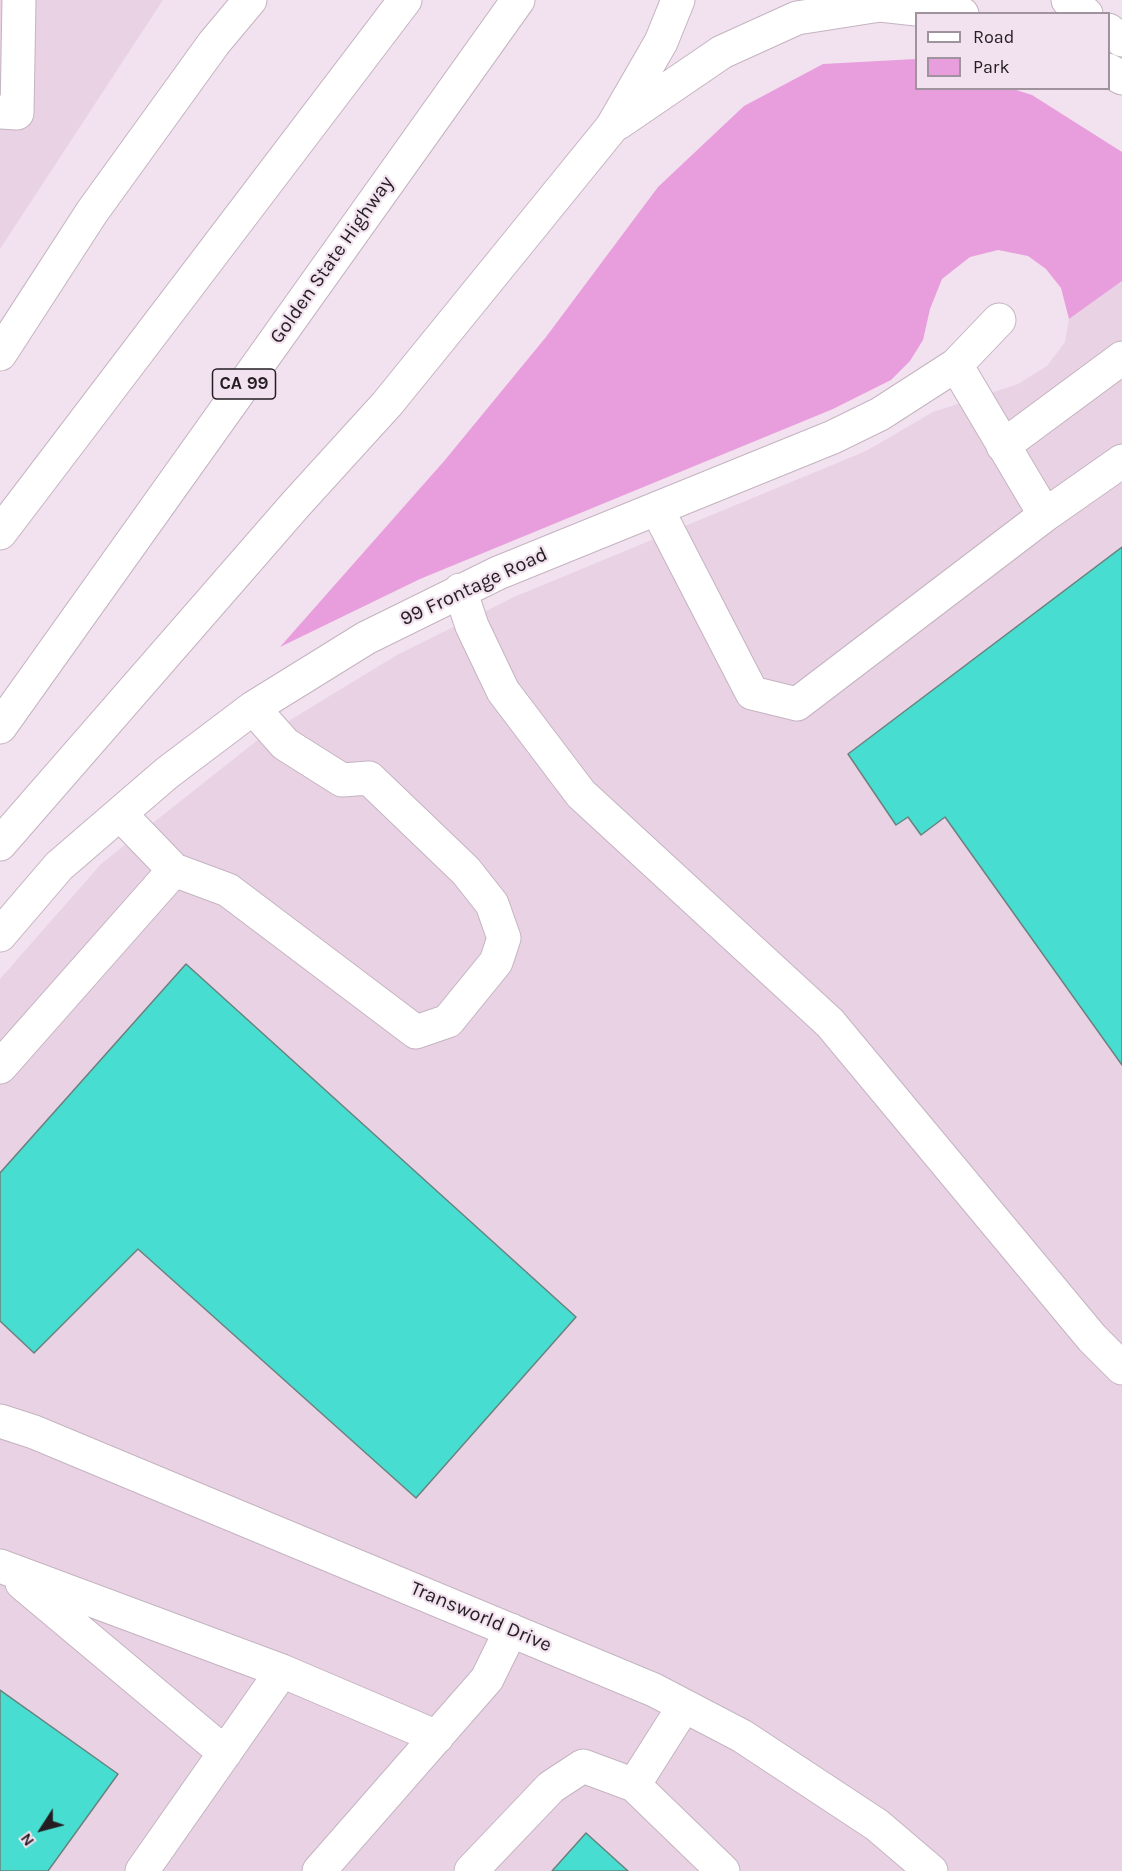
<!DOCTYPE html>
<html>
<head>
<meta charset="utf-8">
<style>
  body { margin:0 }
  #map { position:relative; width:1122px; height:1871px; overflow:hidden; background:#f2e1ee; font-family:Karla,sans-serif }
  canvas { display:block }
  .legend { position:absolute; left:915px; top:12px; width:195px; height:78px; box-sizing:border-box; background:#f2e1ee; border:2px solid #a0939d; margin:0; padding:8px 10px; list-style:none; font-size:18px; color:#241e23 }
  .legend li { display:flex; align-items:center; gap:12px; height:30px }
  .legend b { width:30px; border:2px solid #a0939d }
  .north { position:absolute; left:12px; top:1799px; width:60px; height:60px; -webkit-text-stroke:4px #f2e1ee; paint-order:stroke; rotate:234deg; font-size:16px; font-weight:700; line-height:24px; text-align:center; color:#241e23 }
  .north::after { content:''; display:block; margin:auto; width:21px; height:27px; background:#241e23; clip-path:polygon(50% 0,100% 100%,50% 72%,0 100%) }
</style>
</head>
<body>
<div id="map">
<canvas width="1122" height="1871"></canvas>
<ul class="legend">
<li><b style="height:8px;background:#fff"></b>Road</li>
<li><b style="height:16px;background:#e89edc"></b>Park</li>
</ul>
<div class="north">N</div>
</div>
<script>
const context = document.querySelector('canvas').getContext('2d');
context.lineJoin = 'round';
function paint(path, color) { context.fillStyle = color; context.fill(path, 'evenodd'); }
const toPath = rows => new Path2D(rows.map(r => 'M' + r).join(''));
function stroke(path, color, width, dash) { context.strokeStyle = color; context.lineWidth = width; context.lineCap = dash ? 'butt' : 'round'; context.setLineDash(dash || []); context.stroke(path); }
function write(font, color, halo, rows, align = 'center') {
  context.font = font + ' Karla,sans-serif'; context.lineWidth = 4.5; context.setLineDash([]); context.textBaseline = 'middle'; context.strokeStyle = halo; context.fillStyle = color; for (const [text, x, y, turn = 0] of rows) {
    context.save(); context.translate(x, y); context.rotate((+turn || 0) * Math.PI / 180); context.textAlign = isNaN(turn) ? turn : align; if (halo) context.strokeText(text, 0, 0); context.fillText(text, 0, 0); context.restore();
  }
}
const built = toPath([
  [0,0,163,0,0,249],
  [1122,281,1122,1871,0,1871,0,979,101,864,259,739,397,655,514,597,866,451,933,412,1018,384,1047,366,1065,342,1069,319]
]);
const green = toPath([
  [916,59,916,88,1013,89,1032,95,1122,152,1122,281,1069,319,1061,288,1046,269,1028,256,998,250,970,257,942,279,930,309,923,340,910,361,891,380,833,409,420,579,280,647,445,460,546,337,658,187,744,106,823,64]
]);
const building = toPath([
  [1122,547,1122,1065,945,817,921,835,908,817,896,825,848,754,1122,547],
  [186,964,576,1317,416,1498,138,1249,34,1353,0,1321,0,1173,186,964],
  [0,1690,118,1774,48,1871,0,1871,0,1690],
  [586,1833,628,1871,552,1871,586,1833]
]);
const minor = toPath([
  [0,112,17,113,19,0],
  [1003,446,1122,358],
  [657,509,752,693,797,704,1045,515,956,365],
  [1045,515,1122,461],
  [460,590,472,626,503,691,581,794,830,1023,1092,1338,1122,1368],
  [174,870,228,890,416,1032,448,1021,496,962,504,938,492,904,466,871,369,778,342,780,285,744,253,708],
  [0,935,59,866,167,773,253,708,366,638,498,573,833,437,880,414,956,365,999,320],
  [0,1067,174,870,120,814],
  [0,1421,34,1432,654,1690,742,1736,877,1825,931,1871],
  [0,1566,282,1671,437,1737],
  [22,1583,225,1753],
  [634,1785,723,1871],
  [142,1871,282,1671],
  [319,1871,487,1679,511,1630],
  [471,1871,551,1787,583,1766,634,1785,684,1706]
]);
const major = toPath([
  [1068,0,1086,14],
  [1108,30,1122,40]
]);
const highway = toPath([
  [1108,70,1122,78],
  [618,123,722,52,797,18,880,5,962,14],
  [0,354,92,212,214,43,250,0],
  [0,533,405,0],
  [0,727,518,0],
  [0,844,296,504,387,404,612,127,661,42,678,0]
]);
const shields = [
  [244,384,63]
];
const shieldNames = [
  ["CA 99",244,384]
];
const streetNames = [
  ["Golden State Highway",332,260,-55],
  ["99 Frontage Road",474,587,-25],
  ["Transworld Drive",481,1617,23]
];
paint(built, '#e9d2e4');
paint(green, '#e89edc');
paint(building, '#47ded1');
stroke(building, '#6b817e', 1.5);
stroke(minor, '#c4b4c1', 35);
stroke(major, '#c4b4c1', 35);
stroke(highway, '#c4b4c1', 35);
stroke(minor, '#fff', 33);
stroke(major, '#fff', 33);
stroke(highway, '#fff', 33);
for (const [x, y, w] of shields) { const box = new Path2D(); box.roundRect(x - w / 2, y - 15, w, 30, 4.5); context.fillStyle = '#f2e1ee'; context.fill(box); stroke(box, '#241e23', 1.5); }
write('bold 18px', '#241e23', null, shieldNames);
write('20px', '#241e23', '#f2e1ee', streetNames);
</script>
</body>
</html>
